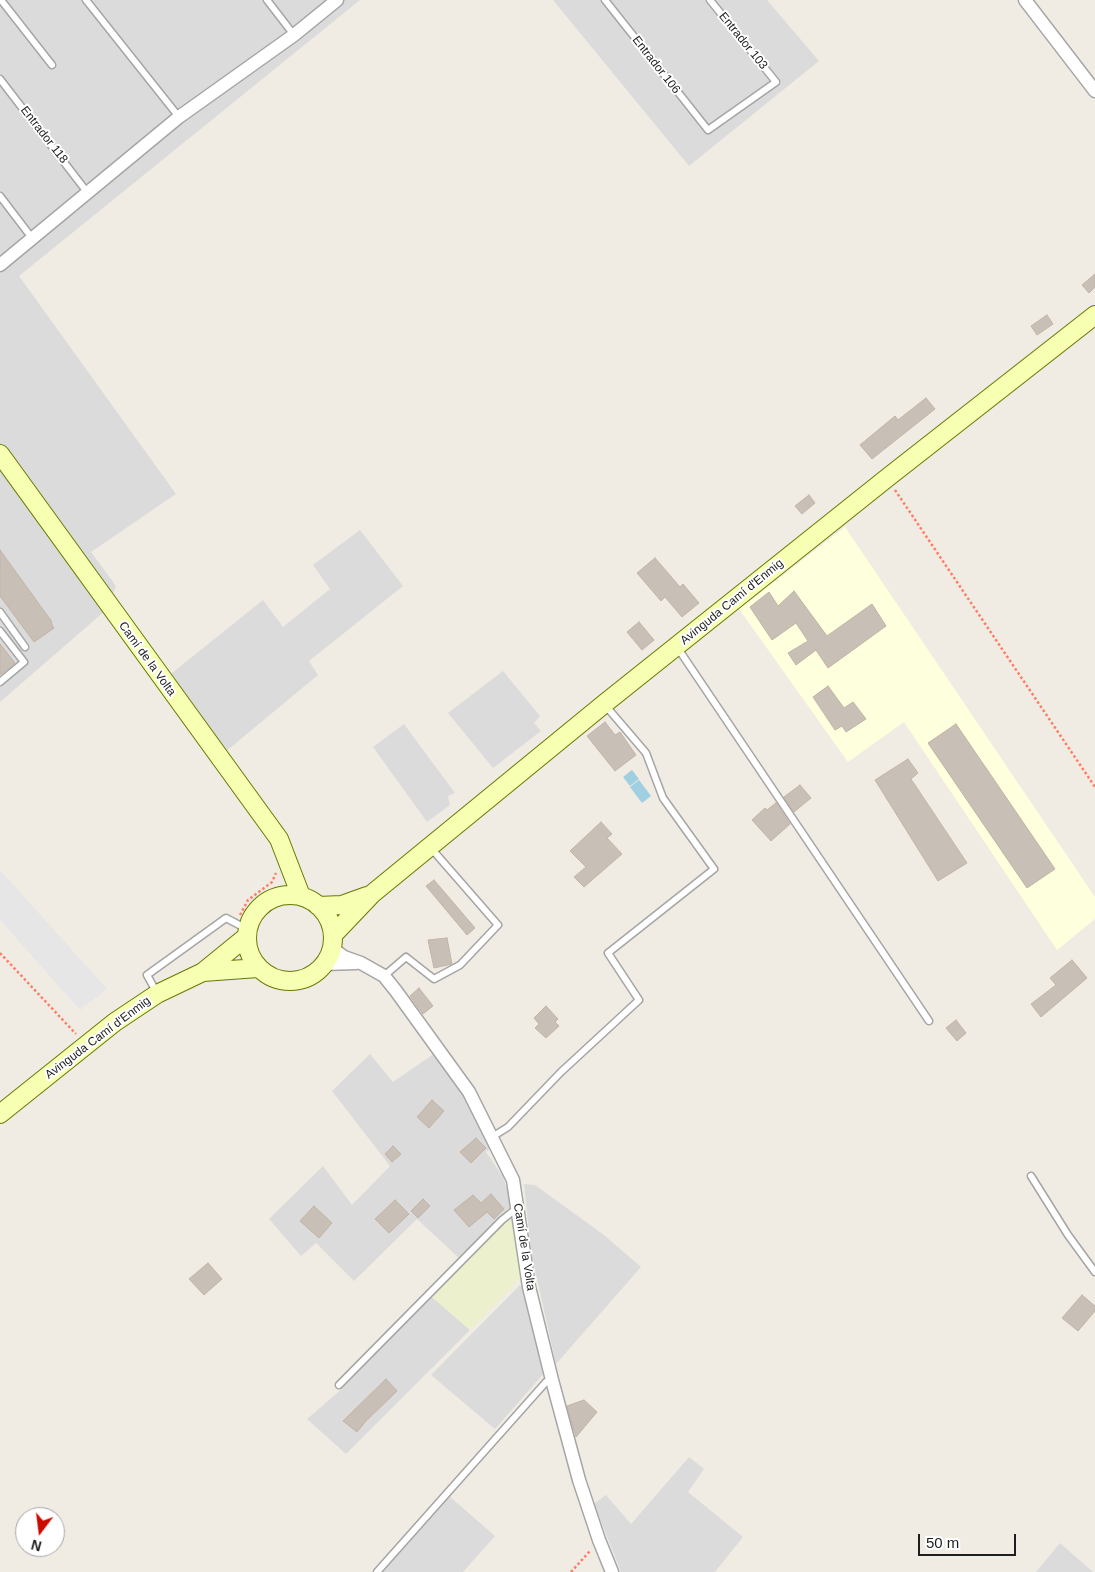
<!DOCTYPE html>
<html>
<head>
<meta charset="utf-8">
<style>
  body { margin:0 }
  #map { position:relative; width:1095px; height:1572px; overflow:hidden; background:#f0ece3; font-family:Arial,sans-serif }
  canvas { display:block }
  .north { position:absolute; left:15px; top:1507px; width:50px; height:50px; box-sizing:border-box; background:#fff; border:1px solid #a5a5a5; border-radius:50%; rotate:195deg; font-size:14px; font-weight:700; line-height:20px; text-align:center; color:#1e1e1e }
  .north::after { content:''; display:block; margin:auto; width:18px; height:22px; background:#cc0b00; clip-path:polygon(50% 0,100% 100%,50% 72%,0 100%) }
  .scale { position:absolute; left:918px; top:1534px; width:98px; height:22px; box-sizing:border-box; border:2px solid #1e1e1e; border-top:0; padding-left:6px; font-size:15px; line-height:18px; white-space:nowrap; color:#1e1e1e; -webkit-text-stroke:4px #fff; paint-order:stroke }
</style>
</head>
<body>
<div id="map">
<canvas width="1095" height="1572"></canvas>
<div class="north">N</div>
<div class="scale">50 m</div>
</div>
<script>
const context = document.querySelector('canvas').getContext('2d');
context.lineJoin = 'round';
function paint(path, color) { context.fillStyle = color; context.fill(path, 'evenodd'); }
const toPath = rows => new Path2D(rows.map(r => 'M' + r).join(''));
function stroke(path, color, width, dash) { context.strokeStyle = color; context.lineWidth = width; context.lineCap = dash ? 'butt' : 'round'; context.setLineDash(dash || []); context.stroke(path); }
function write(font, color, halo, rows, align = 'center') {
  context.font = font + ' Arial,sans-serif'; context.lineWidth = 4; context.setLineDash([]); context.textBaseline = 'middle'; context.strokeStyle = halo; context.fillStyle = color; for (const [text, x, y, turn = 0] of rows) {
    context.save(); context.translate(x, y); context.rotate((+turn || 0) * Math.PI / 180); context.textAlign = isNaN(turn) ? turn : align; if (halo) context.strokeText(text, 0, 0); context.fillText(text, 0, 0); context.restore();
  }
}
const residential = toPath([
  [0,0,360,0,19,276,176,494,91,552,116,586,106,610,0,702],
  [553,0,767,0,819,61,689,166],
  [360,530,403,586,309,661,318,675,224,753,167,677,263,600,283,627,330,589,313,565],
  [503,671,540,716,534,723,541,731,493,768,448,713],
  [404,724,455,793,448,796,450,805,427,822,373,747],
  [435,1053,469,1102,493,1145,486,1152,503,1177,512,1205,459,1258,417,1219,354,1281,316,1243,301,1256,269,1219,323,1166,352,1205,390,1166,332,1091,370,1054,393,1082],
  [524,1184,535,1185,604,1235,641,1267,556,1364,531,1252],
  [520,1285,527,1295,546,1371,495,1429,431,1375],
  [431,1296,470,1330,346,1454,307,1419,342,1389],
  [689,1457,704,1469,688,1492,743,1537,715,1572,621,1572,594,1504,606,1495,631,1524],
  [448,1495,495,1536,463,1572,381,1572],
  [1060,1543,1093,1572,1036,1572]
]);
const education = toPath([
  [845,527,1095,897,1095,919,1057,950,904,722,848,762,739,609]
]);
const farmland = toPath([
  [512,1205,523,1275,470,1330,425,1291]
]);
const parking = toPath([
  [0,870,107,989,80,1010,0,920]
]);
const water = toPath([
  [632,770,639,779,630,786,623,777],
  [639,780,651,796,642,803,630,787]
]);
const building = toPath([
  [1095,274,1095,287,1089,293,1082,285,1095,274],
  [1047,315,1053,324,1037,335,1031,326,1047,315],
  [926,398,935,409,872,459,860,445,895,416,898,420,926,398],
  [809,495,815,503,802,514,795,506,809,495],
  [0,550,52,622,51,623,54,628,34,642,0,596,0,550],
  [655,558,680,587,683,584,699,603,682,617,665,597,661,601,637,573,655,558],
  [794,591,827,636,872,604,886,626,828,668,816,650,796,665,788,653,808,641,796,623,772,640,750,607,769,592,778,606,794,591],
  [639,622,654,640,642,650,627,632,639,622],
  [0,644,15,663,0,675,0,644],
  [828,686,844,708,853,702,866,719,846,732,842,726,835,730,813,697,828,686],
  [605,722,615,735,620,732,636,755,615,771,587,736,605,722],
  [956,724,1055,869,1027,888,928,743,956,724],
  [908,759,918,773,911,779,967,863,938,881,875,780,908,759],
  [800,785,811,798,794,812,784,797,800,785],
  [776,803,790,824,771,841,752,820,765,808,767,810,776,803],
  [601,822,612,834,607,838,622,854,584,887,574,877,586,867,570,851,601,822],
  [434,880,475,928,467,935,426,886,434,880],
  [447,938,452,964,434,968,428,940,447,938],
  [1072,960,1087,978,1041,1017,1031,1004,1056,985,1050,978,1072,960],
  [419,988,433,1006,423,1014,410,996,419,988],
  [546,1006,558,1019,555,1022,559,1026,546,1038,535,1028,539,1024,534,1018,546,1006],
  [956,1020,966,1033,957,1041,946,1028,956,1020],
  [432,1100,444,1111,429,1128,417,1117,432,1100],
  [476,1138,486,1148,471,1163,460,1152,476,1138],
  [393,1146,401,1154,392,1162,385,1154,393,1146],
  [491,1194,504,1209,494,1219,487,1212,469,1227,454,1210,473,1195,481,1203,491,1194],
  [423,1199,430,1206,418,1218,411,1211,423,1199],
  [395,1200,409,1214,389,1233,375,1219,395,1200],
  [314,1206,332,1223,319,1238,300,1221,314,1206],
  [208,1263,222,1279,204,1295,189,1279,208,1263],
  [1082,1295,1095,1306,1095,1311,1078,1331,1062,1318,1082,1295],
  [386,1379,397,1391,366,1421,357,1432,343,1421,386,1379],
  [584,1400,597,1412,576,1437,567,1406,584,1400]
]);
const path = toPath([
  [895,490,1095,787],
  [240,915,248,900,272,882,276,873],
  [0,953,76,1034],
  [571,1572,590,1551]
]);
const lane = toPath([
  [1,0,52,65],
  [86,0,179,117],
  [267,0,294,35],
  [605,0,708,130,776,82,710,0],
  [0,79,87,192],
  [0,196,32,238],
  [0,612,25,647],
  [0,631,24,662,0,682],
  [677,647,929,1021],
  [384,976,406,957,434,979,460,965,498,925,430,847],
  [157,993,147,975,226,918,247,929],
  [492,1137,508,1127,561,1072,639,1000,608,953,714,869,663,798,646,753,605,705],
  [1031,1176,1068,1235,1095,1272],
  [339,1385,502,1220,517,1208],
  [377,1572,546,1382,552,1380]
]);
const street = toPath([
  [1025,0,1095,91],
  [0,265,179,117,294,35,337,0],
  [332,948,344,957,361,963,384,976,396,991,469,1092,513,1180,529,1287,552,1380,579,1480,599,1540,612,1572],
  [324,964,356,963]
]);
const secondary = toPath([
  [0,454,279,839,301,896],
  '247 938a43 43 0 1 1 86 0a43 43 0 1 1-86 0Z',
  [318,906,342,905,367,896],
  [333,935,372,894,604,704,887,478,1095,315],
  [203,972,258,968],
  [0,1114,115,1022,157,994,203,972,246,937]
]);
const streetNames = [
  ["Entrador 103",743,41,51],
  ["Entrador 106",656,65,52],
  ["Entrador 118",44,135,52],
  ["Avinguda Camí d'Enmig",732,602,-39],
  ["Camí de la Volta",147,659,54],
  ["Avinguda Camí d'Enmig",98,1038,-37],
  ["Camí de la Volta",524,1247,81]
];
paint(residential, '#dcdbdb');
paint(education, '#fdffdd');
paint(farmland, '#ecf0cc');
paint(parking, '#e6e6e6');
paint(water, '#9fcfe1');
paint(building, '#c8bfb6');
stroke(building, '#c3b3a4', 1);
stroke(lane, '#a5a5a5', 9);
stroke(street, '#a5a5a5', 15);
stroke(secondary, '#667a00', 20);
stroke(path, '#ff7d65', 2.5, [2.5, 2.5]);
stroke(lane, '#fff', 6);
stroke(street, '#fff', 12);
stroke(secondary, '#f7ffb2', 18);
write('12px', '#1e1e1e', '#fff', streetNames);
</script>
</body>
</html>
